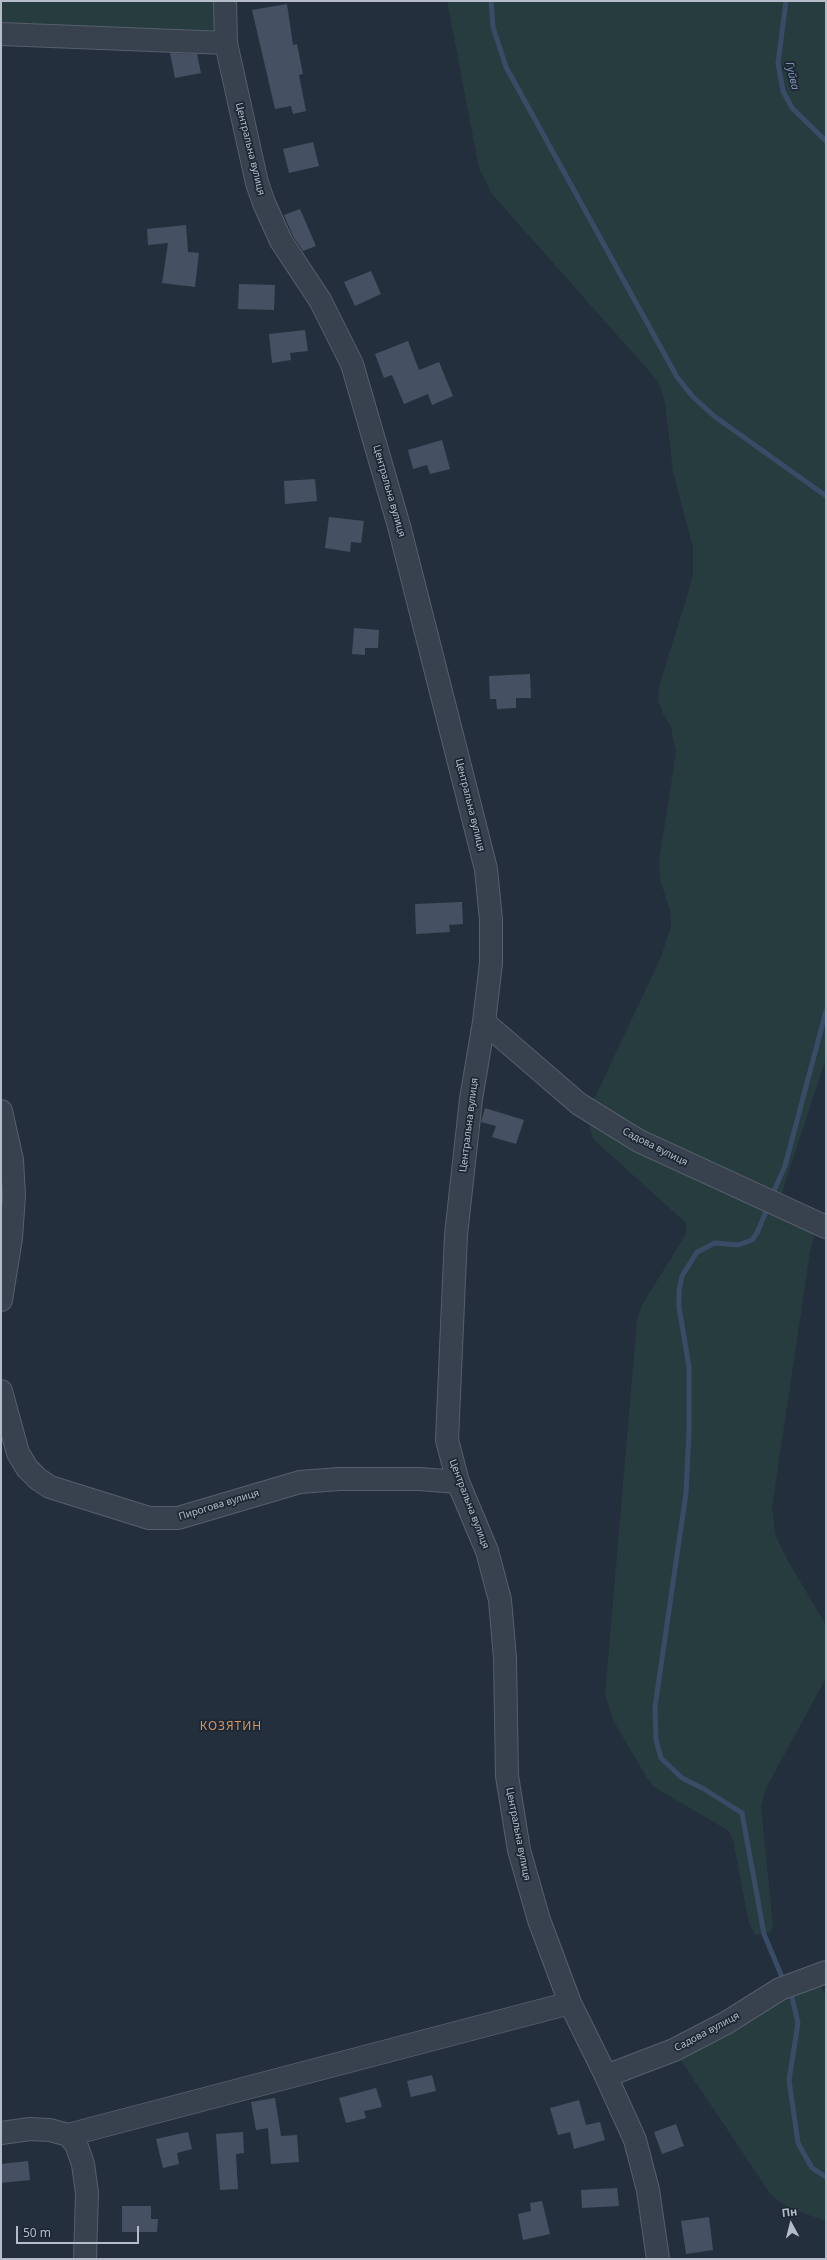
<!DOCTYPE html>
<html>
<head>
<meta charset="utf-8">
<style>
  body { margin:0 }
  #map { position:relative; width:827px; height:2260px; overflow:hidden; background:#242f3e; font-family:"Noto Sans",sans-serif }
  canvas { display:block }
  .frame { position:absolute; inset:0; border:2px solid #b4bcc9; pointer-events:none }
  .north { position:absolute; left:771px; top:2204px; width:40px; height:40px; -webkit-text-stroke:3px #1d2633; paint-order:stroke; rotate:353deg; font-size:11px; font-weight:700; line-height:16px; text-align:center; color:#b4bcc9 }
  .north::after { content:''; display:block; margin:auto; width:14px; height:18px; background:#b4bcc9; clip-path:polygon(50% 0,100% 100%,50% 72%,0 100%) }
  .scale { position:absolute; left:16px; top:2226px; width:123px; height:18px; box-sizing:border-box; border:2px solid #b4bcc9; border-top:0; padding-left:5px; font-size:12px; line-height:14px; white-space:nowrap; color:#b4bcc9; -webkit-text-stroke:3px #1d2633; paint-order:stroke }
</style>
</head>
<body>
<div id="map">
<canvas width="827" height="2260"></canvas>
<div class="frame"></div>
<div class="north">Пн</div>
<div class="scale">50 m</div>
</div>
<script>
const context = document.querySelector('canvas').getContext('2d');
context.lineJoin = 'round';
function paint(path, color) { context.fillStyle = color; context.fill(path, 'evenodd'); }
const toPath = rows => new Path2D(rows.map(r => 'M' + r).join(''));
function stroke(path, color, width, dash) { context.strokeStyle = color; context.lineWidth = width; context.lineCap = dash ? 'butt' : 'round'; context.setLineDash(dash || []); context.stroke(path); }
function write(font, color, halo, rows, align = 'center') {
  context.font = font + ' "Noto Sans",sans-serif'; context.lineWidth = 3.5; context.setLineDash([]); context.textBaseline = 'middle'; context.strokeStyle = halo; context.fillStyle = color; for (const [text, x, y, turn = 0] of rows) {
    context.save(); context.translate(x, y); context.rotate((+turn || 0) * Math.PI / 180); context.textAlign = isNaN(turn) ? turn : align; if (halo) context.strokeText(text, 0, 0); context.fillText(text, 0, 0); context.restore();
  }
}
const green = toPath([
  [1,1,225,1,226,43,1,34],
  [447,1,826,1,826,1058,778,1205,818,1222,810,1252,772,1508,776,1537,788,1561,826,1625,826,1678,765,1790,761,1806,773,1925,771,1932,764,1934,755,1935,749,1923,733,1840,729,1831,654,1787,647,1778,614,1722,605,1695,637,1320,642,1305,686,1234,686,1223,593,1139,588,1120,589,1110,661,957,671,926,670,911,660,879,659,861,676,752,671,727,663,714,658,700,659,686,690,587,693,571,693,548,673,471,665,404,662,391,656,379,491,193,485,180,479,168],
  [816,1976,826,1997,826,2221,789,2208,771,2195,674,2050]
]);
const stream = toPath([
  [491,1,493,27,506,67,677,377,693,397,714,416,826,496],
  [786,1,778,63,783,91,792,108,826,141],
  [774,1191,785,1166,826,1011],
  [767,1209,757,1233,752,1240,738,1245,715,1243,697,1252,682,1276,679,1291,679,1307,689,1367,689,1431,686,1493,655,1707,656,1740,661,1758,682,1778,704,1789,742,1813,764,1934,782,1977],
  [791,1993,798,2023,789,2080,798,2143,812,2168,826,2177]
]);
const building = toPath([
  [287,4,293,45,297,44,303,74,299,75,306,111,293,114,291,106,275,109,252,10],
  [170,53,197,54,201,73,175,78],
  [313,142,319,166,289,173,283,149],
  [300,209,316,246,303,251,293,236,284,215],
  [186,225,188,252,199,253,195,287,162,283,168,243,148,245,147,229],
  [371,271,381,294,355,306,344,282],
  [239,284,275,285,274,310,238,309],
  [305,330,308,351,290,353,291,360,272,363,269,334],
  [408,341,419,370,439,362,453,396,432,405,428,394,404,404,392,375,384,378,375,354],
  [442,440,450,469,430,474,427,465,413,469,408,450],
  [315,479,317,501,285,504,284,481],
  [329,517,364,521,361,543,351,542,350,552,325,548],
  [354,628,379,630,378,648,365,648,365,655,352,654],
  [530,674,531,698,516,698,516,708,497,709,496,699,490,699,489,676],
  [462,902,463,924,449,925,450,932,416,934,415,904],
  [485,1108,524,1120,516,1144,492,1137,496,1126,481,1122],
  [432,2075,436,2091,411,2097,407,2081],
  [376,2088,382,2107,364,2111,366,2118,346,2123,339,2098],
  [275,2098,281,2136,297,2135,299,2162,271,2164,268,2128,256,2130,251,2102],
  [579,2100,586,2125,600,2122,605,2140,574,2149,570,2132,558,2135,550,2108],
  [676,2124,684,2146,662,2154,654,2132],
  [188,2132,192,2149,177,2153,179,2164,163,2168,156,2139],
  [243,2132,244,2153,236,2154,238,2189,220,2190,216,2134],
  [28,2161,30,2180,1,2183,1,2164],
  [617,2188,619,2206,582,2208,581,2190],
  [542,2201,550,2234,523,2240,518,2214,531,2211,530,2203],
  [122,2206,151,2206,151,2219,158,2219,157,2232,122,2232],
  [709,2217,713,2250,686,2254,681,2221]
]);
const minor = toPath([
  [225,1,226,43,257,183,264,203,281,241,320,300,352,364,399,526,486,869,491,920,491,963,484,1022,471,1099,456,1235,447,1440,458,1482,487,1551,500,1600,505,1658,507,1776,519,1850,539,1920,570,2003,606,2076,635,2140,648,2190,658,2259],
  [1,34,226,43],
  [484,1022,579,1104,639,1141,826,1227],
  [1,1111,12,1160,14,1196,11,1238,1,1300],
  [1,1391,18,1453,27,1468,38,1479,50,1487,149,1518,178,1518,300,1482,339,1479,419,1479,458,1482],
  [606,2076,674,2050,726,2023,780,1989,826,1972],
  [1,2133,30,2129,50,2130,68,2135,76,2144,83,2164,87,2193,85,2259],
  [68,2135,570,2003]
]);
const streetNames = [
  ["Центральна вулиця",250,149,76],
  ["Центральна вулиця",389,491,74],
  ["Центральна вулиця",470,805,76],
  ["Центральна вулиця",469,1125,-83],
  ["Садова вулиця",655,1147,27],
  ["Центральна вулиця",469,1504,69],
  ["Пирогова вулиця",219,1505,-17],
  ["Центральна вулиця",518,1834,79],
  ["Садова вулиця",707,2032,-28]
];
const waterNames = [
  ["Гуйва",792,76,77]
];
const quarterNames = [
  ["КОЗЯТИН",231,1727]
];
paint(green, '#263c3f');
stroke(stream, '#394c67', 5);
paint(building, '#455162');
stroke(minor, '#565f6c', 24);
stroke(minor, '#38414e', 22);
write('10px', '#b4bcc9', '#1d2633', streetNames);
write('italic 11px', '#7c92b1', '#1d2633', waterNames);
context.letterSpacing = '1px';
write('12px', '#d59563', '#1d2633', quarterNames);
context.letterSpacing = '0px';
</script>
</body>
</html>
